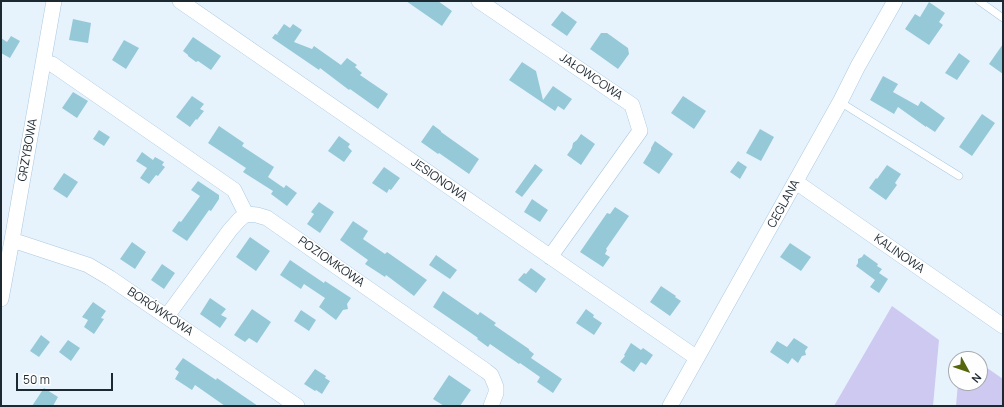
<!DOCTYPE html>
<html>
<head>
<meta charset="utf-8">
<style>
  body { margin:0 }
  #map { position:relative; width:1004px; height:407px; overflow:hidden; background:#e6f3fd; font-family:Manrope,sans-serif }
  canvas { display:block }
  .frame { position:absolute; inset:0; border:2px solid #1d2931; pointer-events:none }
  .north { position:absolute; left:948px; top:351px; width:40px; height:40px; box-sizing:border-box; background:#fefefe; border:1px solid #a4a9ac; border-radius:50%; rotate:130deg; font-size:11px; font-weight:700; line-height:16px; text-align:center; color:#1d2931 }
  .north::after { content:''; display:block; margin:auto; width:14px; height:18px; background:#56660d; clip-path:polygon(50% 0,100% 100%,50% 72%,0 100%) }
  .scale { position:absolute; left:16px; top:373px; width:97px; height:18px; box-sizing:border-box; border:2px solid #1d2931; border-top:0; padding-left:5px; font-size:12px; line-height:14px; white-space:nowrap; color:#1d2931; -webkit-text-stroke:3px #fefefe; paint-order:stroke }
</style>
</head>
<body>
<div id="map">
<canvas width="1004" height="407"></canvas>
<div class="frame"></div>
<div class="north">N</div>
<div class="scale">50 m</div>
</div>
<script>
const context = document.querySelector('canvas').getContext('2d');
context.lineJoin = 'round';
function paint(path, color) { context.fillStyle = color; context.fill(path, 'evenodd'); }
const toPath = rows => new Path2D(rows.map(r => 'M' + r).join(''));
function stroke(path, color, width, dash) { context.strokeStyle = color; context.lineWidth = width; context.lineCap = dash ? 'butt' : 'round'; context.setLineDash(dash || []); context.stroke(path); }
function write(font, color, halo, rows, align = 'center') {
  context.font = font + ' Manrope,sans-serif'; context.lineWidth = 3; context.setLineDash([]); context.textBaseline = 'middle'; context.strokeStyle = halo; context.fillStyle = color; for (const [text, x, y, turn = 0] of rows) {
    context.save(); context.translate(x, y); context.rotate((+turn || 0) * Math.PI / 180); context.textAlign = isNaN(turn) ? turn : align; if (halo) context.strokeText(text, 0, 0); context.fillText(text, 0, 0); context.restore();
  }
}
const green = toPath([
  [892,306,939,340,933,406,834,406],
  [980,363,1003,379,1003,406,956,406,958,383,980,383]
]);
const building = toPath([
  [406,1,438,1,452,11,442,26],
  [929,2,945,13,939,22,943,25,929,45,905,29,915,14,920,17],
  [562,11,577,22,567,36,551,25],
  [73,19,91,23,88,43,69,40],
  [284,24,290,28,293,24,302,30,294,42,312,49,314,46,341,65,347,58,357,65,355,67,362,73,360,75,388,94,378,109,350,89,349,90,320,68,319,70,272,38,275,34,279,35,277,34],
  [601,33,607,33,628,48,629,54,618,69,590,49],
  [11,36,20,41,10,58,1,53,1,38,7,42],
  [193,37,221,56,211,70,198,61,196,62,188,56,188,55,183,51],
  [124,40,139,48,126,69,112,60],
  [1003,44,1003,74,989,64],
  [959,53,970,61,957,80,945,73],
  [522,62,536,71,543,100,553,86,572,99,564,110,558,106,555,111,509,80],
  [883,76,898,84,893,92,918,106,921,101,945,118,935,132,926,126,926,127,898,107,894,114,870,100],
  [73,92,88,101,77,118,62,108],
  [192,96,204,104,200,109,204,111,197,120,196,119,190,127,176,117],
  [683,96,706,111,694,129,671,113],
  [982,114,995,123,972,156,959,147],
  [433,125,441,131,441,132,479,159,469,174,439,153,438,154,421,142],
  [219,126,244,143,242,146,274,167,268,177,284,188,286,185,297,193,287,206,271,194,273,191,243,172,246,168,208,143],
  [760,129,774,137,761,161,746,153],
  [99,130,110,137,104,146,93,139],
  [581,134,595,144,581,165,567,155,572,148,573,143,577,140],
  [339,136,350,144,348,147,352,151,344,162,328,151],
  [655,141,673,154,659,174,643,163,651,150,651,148],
  [142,152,153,160,155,157,164,162,162,165,165,167,158,176,156,175,149,184,140,178,147,168,136,161],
  [738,161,747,167,740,179,730,172],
  [535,164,543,170,522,197,515,192],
  [887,165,901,174,895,183,897,185,886,200,869,188,876,178,877,179],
  [384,167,400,178,391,190,389,189,387,193,372,183],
  [64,173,78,182,67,198,53,189],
  [198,181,219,195,219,199,211,211,209,210,187,241,172,231,179,221,181,222,200,196,191,190],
  [532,199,548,210,540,222,524,212],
  [319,202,334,212,320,233,307,224,314,214,311,212],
  [615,207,629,216,606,249,607,250,605,254,610,257,603,267,580,252,607,213,610,214],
  [353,221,368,231,363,239,385,254,387,252,427,280,414,296,386,275,385,277,365,264,368,260,340,240],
  [250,237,270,251,256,271,236,257],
  [132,242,146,252,135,269,120,259],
  [790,243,811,257,801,271,780,257],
  [864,254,878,264,877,266,882,269,879,273,888,279,879,293,870,287,875,280,856,266,858,263,858,259,862,257],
  [436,255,457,270,450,279,429,265],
  [290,260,324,283,325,281,351,298,347,304,348,309,343,310,336,320,319,307,325,298,304,284,301,289,280,275],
  [162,264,175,273,164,289,151,280],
  [531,268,546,279,536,293,518,280,524,273,526,274],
  [661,286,676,296,675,297,681,301,670,316,650,302],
  [443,291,478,315,480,312,496,323,494,325,529,349,529,350,534,354,531,358,562,379,553,393,537,382,540,377,520,363,519,364,490,344,488,347,477,339,478,338,471,333,433,307],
  [210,298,226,309,221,315,227,318,220,328,200,314],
  [93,302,106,311,101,318,104,319,94,334,84,327,88,320,82,317],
  [252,309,271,322,257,343,249,338,245,342,234,335],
  [586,309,594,315,593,317,602,323,594,335,576,323],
  [301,310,316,320,309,331,294,321],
  [41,335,50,342,39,357,30,351],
  [794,338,808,347,805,351,806,355,802,356,798,363,792,358,788,364,770,352,777,341,787,347],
  [68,340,80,348,71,361,59,352],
  [631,343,641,350,643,348,653,355,646,365,641,362,634,372,620,362,625,356,624,355],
  [183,358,216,380,217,378,258,406,225,406,195,385,192,390,175,379,179,372,175,369],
  [315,369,326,376,325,378,330,381,322,394,316,390,315,391,304,384],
  [449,375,471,390,460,406,444,406,433,399],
  [44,388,58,397,53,406,32,406]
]);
const service = toPath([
  [979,1,1003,18],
  [840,102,959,176]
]);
const minor = toPath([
  [180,1,697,358],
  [479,1,632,105,640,131,550,257],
  [43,63,52,64,234,190,246,214],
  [796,182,1003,326],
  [12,240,88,265,110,278,297,406],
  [1,299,12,240,54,1],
  [167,316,230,230,239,220,246,214,257,215,267,218,486,371,491,375,494,382,496,387,496,393,491,406],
  [670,406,840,102,858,66,895,1]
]);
const streetNames = [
  ["JAŁOWCOWA",591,77,34],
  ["GRZYBOWA",28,150,-80],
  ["JESIONOWA",439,180,35],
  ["CEGLANA",784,204,-61],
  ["KALINOWA",899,254,35],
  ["POZIOMKOWA",331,262,35],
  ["BORÓWKOWA",160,312,34]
];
paint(green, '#cdc9f0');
paint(building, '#96c9d8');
stroke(service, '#abc9e1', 8);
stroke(minor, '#abc9e1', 16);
stroke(service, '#fff', 7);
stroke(minor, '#fff', 15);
write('12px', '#1d2931', '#fefefe', streetNames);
</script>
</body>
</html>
